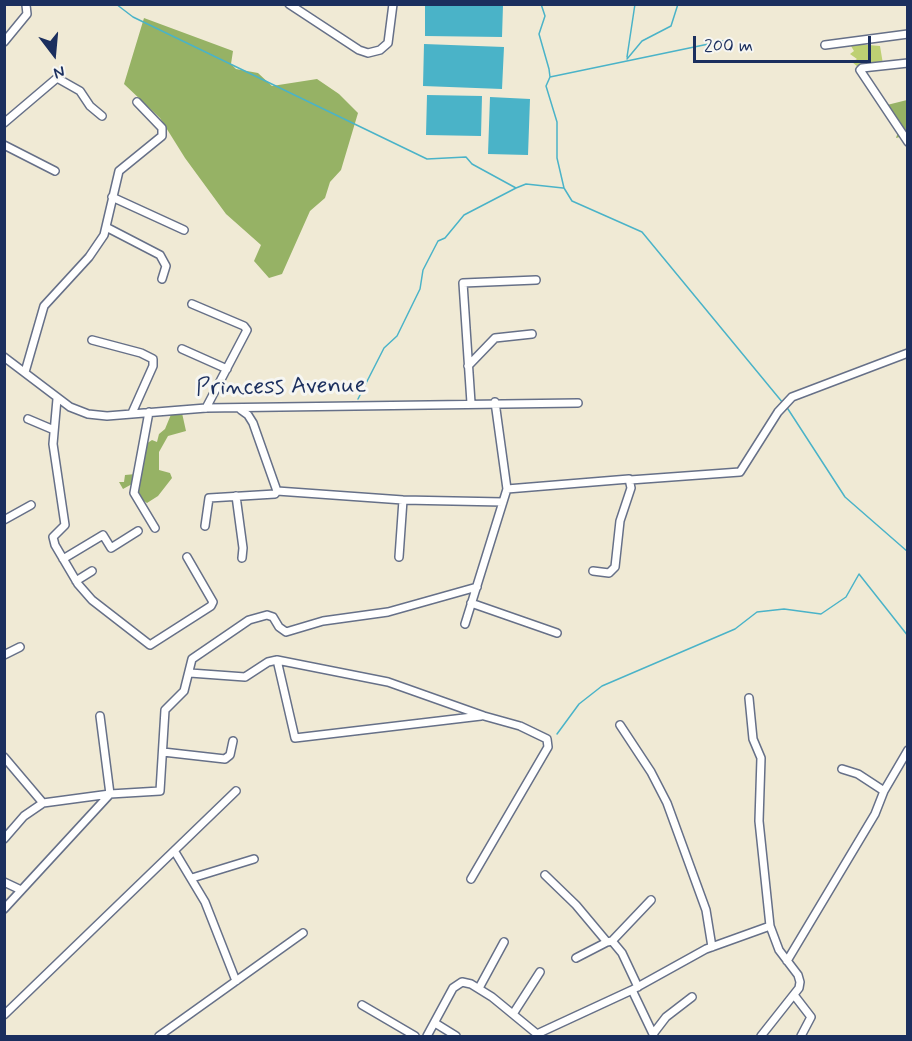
<!DOCTYPE html>
<html>
<head>
<meta charset="utf-8">
<style>
  body { margin:0 }
  #map { position:relative; width:912px; height:1041px; overflow:hidden; background:#f0ead5; font-family:Mynerve,sans-serif }
  canvas { display:block }
  .frame { position:absolute; inset:0; border:6px solid #1b2f5e; pointer-events:none }
  .north { position:absolute; left:24px; top:24px; width:60px; height:60px; -webkit-text-stroke:4px #f6f6f2; paint-order:stroke; rotate:164deg; font-size:16px; font-weight:700; line-height:24px; text-align:center; color:#1b2f5e }
  .north::after { content:''; display:block; margin:auto; width:21px; height:27px; background:#1b2f5e; clip-path:polygon(50% 0,100% 100%,50% 72%,0 100%) }
  .scale { position:absolute; left:693px; top:36px; width:178px; height:27px; box-sizing:border-box; border:3px solid #1b2f5e; border-top:0; padding-left:8px; font-size:18px; line-height:21px; white-space:nowrap; color:#1b2f5e; -webkit-text-stroke:4px #f6f6f2; paint-order:stroke }
</style>
</head>
<body>
<div id="map">
<canvas width="912" height="1041"></canvas>
<div class="frame"></div>
<div class="north">N</div>
<div class="scale">200 m</div>
</div>
<script>
const context = document.querySelector('canvas').getContext('2d');
context.lineJoin = 'round';
function paint(path, color) { context.fillStyle = color; context.fill(path, 'evenodd'); }
const toPath = rows => new Path2D(rows.map(r => 'M' + r).join(''));
function stroke(path, color, width, dash) { context.strokeStyle = color; context.lineWidth = width; context.lineCap = dash ? 'butt' : 'round'; context.setLineDash(dash || []); context.stroke(path); }
function write(font, color, halo, rows, align = 'center') {
  context.font = font + ' Mynerve,sans-serif'; context.lineWidth = 6; context.setLineDash([]); context.textBaseline = 'middle'; context.strokeStyle = halo; context.fillStyle = color; for (const [text, x, y, turn = 0] of rows) {
    context.save(); context.translate(x, y); context.rotate((+turn || 0) * Math.PI / 180); context.textAlign = isNaN(turn) ? turn : align; if (halo) context.strokeText(text, 0, 0); context.fillText(text, 0, 0); context.restore();
  }
}
const green = toPath([
  [857,44,880,46,883,64,858,67,852,62,857,59,850,54,854,51,851,46]
]);
const forest = toPath([
  [144,18,233,51,231,64,236,69,258,73,272,86,317,79,339,94,358,113,341,170,330,182,325,198,310,211,282,274,269,278,254,261,261,245,226,214,185,158,160,118,124,84],
  [907,100,907,135,896,138,898,132,883,106],
  [172,412,182,413,186,431,168,436,159,452,159,470,170,473,172,478,158,496,147,503,141,499,132,484,123,489,119,482,124,482,125,475,136,474,143,446,152,440,157,442,159,434,165,429]
]);
const water = toPath([
  [425,5,503,5,502,37,425,36],
  [424,44,504,47,502,89,423,86],
  [427,95,482,96,481,136,426,135],
  [490,97,530,99,528,155,488,154]
]);
const stream = toPath([
  [116,4,133,17,427,159,466,157,472,164,516,188,526,184,563,188],
  [541,4,545,16,539,34,549,69,550,77,546,86,557,122,557,158,564,188,572,201,642,232,783,403],
  [627,57,635,4],
  [627,59,642,41,671,26,678,4],
  [550,77,723,41],
  [358,399,384,348,397,336,420,289,423,270,438,241,445,238,464,215,516,188],
  [786,406,845,497,908,552],
  [557,734,579,704,602,686,735,629,757,612,784,609,821,614,846,597,859,574,908,636]
]);
const minor = toPath([
  [289,4,359,50,368,53,380,50,388,43,393,4],
  [4,42,27,14,26,5],
  [825,45,908,34],
  [908,63,862,68,860,70,908,142],
  [4,123,57,78,80,91,90,106,102,116],
  [4,145,55,171],
  [112,197,184,230],
  [106,227,160,255,166,266,162,279],
  [192,304,244,326,247,330,206,408],
  [92,340,141,353,153,359,153,366,132,413],
  [182,349,227,369],
  [4,357,70,407,88,414,107,416,206,408,578,403],
  [468,366,495,338,532,334],
  [25,372,44,306,89,257,104,235,119,171,162,136,162,128,137,102],
  [57,399,53,444,65,525,53,537,55,545,78,584,92,600,150,645,211,606,213,602,187,557],
  [471,403,463,283,536,280],
  [241,410,248,415,253,423,277,491],
  [149,412,134,493,155,528],
  [28,419,54,430],
  [630,480,740,472,778,412,792,397,908,353],
  [507,489,629,479,631,488,620,521,615,567,609,573,593,571],
  [236,496,243,548,242,558],
  [4,520,31,505],
  [205,526,209,498,275,494,277,491,403,500,503,502],
  [399,557,403,500],
  [63,559,103,535,111,548,138,531],
  [76,581,92,571],
  [471,603,557,633],
  [465,624,507,489,495,402],
  [4,655,20,647],
  [277,660,295,738,481,716],
  [190,673,245,677,268,662,277,660,388,682,484,716,520,726,547,739,548,747,471,879],
  [749,698,753,739,761,758,759,821,770,926,779,950,798,975,800,982,799,988,761,1036],
  [620,725,651,772,667,803,706,910,712,947],
  [163,752,225,759,230,755,233,741],
  [4,757,43,803],
  [884,791,908,750],
  [4,839,24,816,43,803,110,794,160,791,165,710,184,691,192,659,249,620,267,615,273,617,279,627,286,632,323,621,388,612,477,587],
  [175,852,205,902,236,981],
  [545,875,576,905,607,942,612,941,622,953,638,987],
  [192,878,254,859],
  [4,882,21,890],
  [4,909,110,794,100,716],
  [612,941,651,900],
  [576,958,607,942],
  [787,961,875,814,884,791,858,774,842,769],
  [479,988,504,942],
  [632,990,654,1036],
  [794,995,811,1017,801,1036],
  [362,1005,415,1036],
  [513,1014,540,972],
  [4,1015,236,791],
  [435,1023,456,1036],
  [653,1034,666,1017,692,997],
  [159,1036,303,933],
  [427,1036,453,988,462,982,471,984,492,997,537,1034,632,990,706,949,770,926]
]);
const streetNames = [
  ["Princess Avenue",281,388,-1]
];
paint(green, '#bed073');
paint(forest, '#96b265');
paint(water, '#4ab3c8');
stroke(stream, '#4ab3c8', 1.5);
stroke(minor, '#667088', 10);
stroke(minor, '#fff', 7);
write('24px', '#1b2f5e', '#f6f6f2', streetNames);
</script>
</body>
</html>
